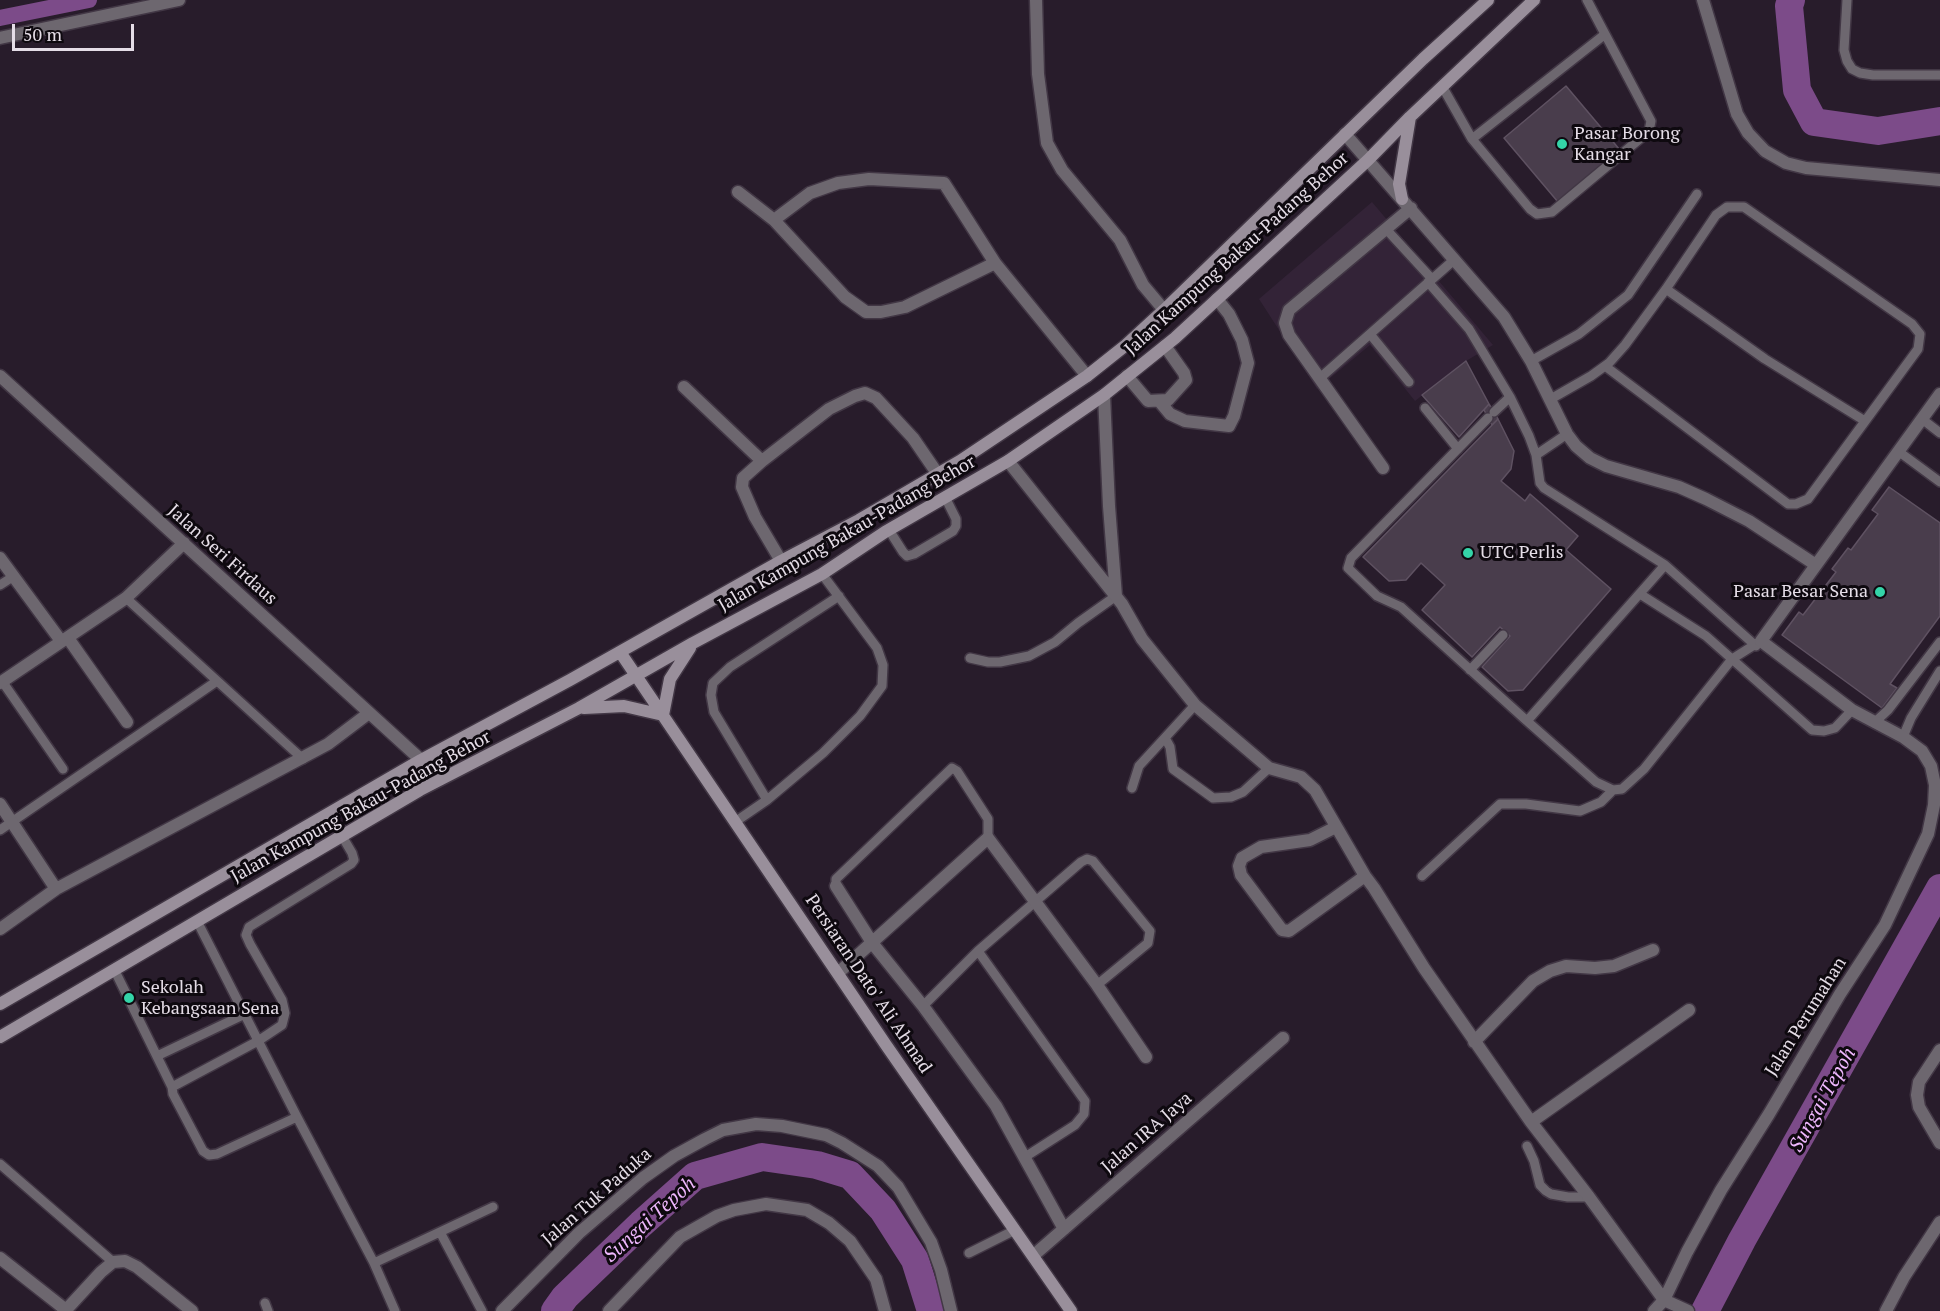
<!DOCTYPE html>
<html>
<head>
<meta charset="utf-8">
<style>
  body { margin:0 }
  #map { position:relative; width:1940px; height:1311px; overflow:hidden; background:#281c2b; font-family:"PT Serif",serif }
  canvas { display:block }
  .scale { position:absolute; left:12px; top:24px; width:122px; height:27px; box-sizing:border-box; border:3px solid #e5dde7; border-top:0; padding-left:8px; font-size:18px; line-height:21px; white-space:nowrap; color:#e5dde7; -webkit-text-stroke:4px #0e090f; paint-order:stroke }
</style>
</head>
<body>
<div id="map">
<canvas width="1940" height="1311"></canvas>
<div class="scale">50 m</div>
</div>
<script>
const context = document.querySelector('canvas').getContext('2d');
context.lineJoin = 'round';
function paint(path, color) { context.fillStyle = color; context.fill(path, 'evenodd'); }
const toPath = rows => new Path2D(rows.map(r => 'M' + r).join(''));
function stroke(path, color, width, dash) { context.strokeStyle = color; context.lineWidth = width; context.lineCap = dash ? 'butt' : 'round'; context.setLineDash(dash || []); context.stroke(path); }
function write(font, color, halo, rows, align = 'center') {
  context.font = font + ' "PT Serif",serif'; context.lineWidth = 6; context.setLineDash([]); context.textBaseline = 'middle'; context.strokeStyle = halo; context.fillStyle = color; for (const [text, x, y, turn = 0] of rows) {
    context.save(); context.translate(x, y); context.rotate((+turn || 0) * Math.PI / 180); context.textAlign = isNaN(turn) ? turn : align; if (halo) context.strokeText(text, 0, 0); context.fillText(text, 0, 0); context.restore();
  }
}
const built = toPath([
  [1372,202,1493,345,1466,361,1415,401,1370,345,1317,389,1259,299]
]);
const canal = toPath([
  [0,18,89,0]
]);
const river = toPath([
  [1791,0,1789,6,1797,90,1814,122,1878,131,1940,121],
  [555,1311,565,1297,641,1224,695,1176,762,1157,817,1165,850,1175,883,1210,915,1260,931,1311],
  [1705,1311,1742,1240,1940,888]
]);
const building = toPath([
  [1566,86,1620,150,1558,202,1504,138,1566,86],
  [1466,361,1489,404,1459,437,1422,395,1466,361],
  [1489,404,1498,419,1492,425,1484,410,1489,404],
  [1498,419,1514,451,1511,469,1501,481,1525,501,1530,494,1578,536,1566,550,1611,589,1523,690,1508,691,1482,667,1510,636,1500,627,1472,657,1422,610,1445,585,1421,563,1406,580,1389,581,1363,557,1498,419],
  [1889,487,1940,523,1940,616,1890,684,1897,688,1882,708,1782,635,1799,612,1803,615,1836,572,1832,569,1848,548,1851,550,1878,514,1872,510,1889,487]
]);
const lane = toPath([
  [1847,0,1844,50,1847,61,1852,69,1860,73,1873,75,1940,75],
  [1442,86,1472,139,1530,209,1537,214,1552,212,1642,137,1649,131,1651,121,1587,0],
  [1472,139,1604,35],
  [1386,229,1432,279],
  [1428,282,1469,329,1510,397,1529,436,1536,455,1540,483,1544,488,1665,565,1756,646],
  [1666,289,1765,359,1865,421],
  [1370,334,1409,382],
  [1531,361,1579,334,1628,295,1697,194],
  [1320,378,1455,259],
  [1549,400,1591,376,1609,363,1625,345,1666,289,1716,215,1727,207,1744,207,1912,324,1920,334,1918,349,1808,499,1796,504,1788,504,1605,366],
  [1425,408,1458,449],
  [1494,412,1510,397],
  [1488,418,1351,558,1348,568,1377,596,1401,607,1527,721,1665,565],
  [1922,419,1940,433],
  [1898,451,1940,482],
  [1536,455,1567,434],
  [889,530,903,552,907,556,914,554,953,531,956,526,956,519,945,497],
  [0,585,14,576],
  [1640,594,1706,636,1812,730,1824,731,1835,728,1852,710],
  [126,598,303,759],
  [970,658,988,662,1000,662,1029,656,1055,642,1078,623,1116,596],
  [1470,670,1503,635],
  [2,681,63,769],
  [1527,721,1596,782,1613,790,1622,789,1644,769,1732,659,1759,642],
  [1874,723,1888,710,1940,642],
  [1903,737,1911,718,1940,671],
  [1165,738,1170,747,1173,769,1213,798,1231,797,1243,792,1269,768],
  [1132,788,1139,766,1195,705],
  [767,800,714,712,711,695,713,683,730,667,839,596],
  [735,822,767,800,823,753,860,716,882,686,883,665,877,648,822,574],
  [0,830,217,681],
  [1422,876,1500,804,1526,804,1580,811,1601,802,1613,790],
  [836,886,836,879,952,768,957,771,988,819,988,838],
  [197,921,297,1117,374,1263,395,1311],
  [978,951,1085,1101,1084,1114,1075,1125,1025,1157],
  [114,969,172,1087],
  [923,1006,978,951,1081,862,1087,859,1093,861,1150,931,1148,943,1097,985],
  [157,1056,245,1014],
  [297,1117,217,1154,209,1155,203,1151,173,1094,172,1087,258,1041,282,1025,285,1013,282,1000,250,944,246,935,249,927,351,864,354,860,352,853,342,836],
  [1527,1146,1534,1161,1540,1185,1546,1191,1551,1194,1568,1197,1589,1197],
  [0,1164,113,1262],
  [440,1232,482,1311],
  [969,1253,1015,1230],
  [374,1263,493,1207],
  [265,1303,268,1311]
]);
const street = toPath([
  [1036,0,1038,74,1047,143,1062,170,1120,240,1143,285,1164,310],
  [1703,0,1737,114,1748,133,1765,151,1786,163,1806,168,1940,180],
  [0,38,179,0],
  [1345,134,1504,317,1531,361,1567,434,1576,446,1590,458,1606,466,1679,487,1706,499,1749,521,1816,565],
  [738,192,774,220,845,297,866,312,881,312,905,307,995,263,1087,376],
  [774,220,810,193,838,183,869,179,944,183,995,263],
  [0,376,421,760],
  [1127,376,1148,401,1168,400,1186,380,1184,373,1165,346],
  [684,387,762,461],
  [1104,395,1109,506,1116,596],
  [1160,402,1170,414,1185,421,1229,426,1234,416,1248,363,1242,340,1229,314,1217,299],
  [1008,461,1122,604,1142,639,1195,705,1269,768,1301,777,1315,790,1365,876,1374,888,1424,968,1531,1122,1589,1197,1664,1300,1688,1311],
  [1383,468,1289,335,1285,323,1289,310,1411,208],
  [0,558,61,641],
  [781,561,755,517,742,487,743,478,762,461,829,409,855,396,865,393,876,398,913,438,937,473],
  [68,638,127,722],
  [0,683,126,598,184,543],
  [0,804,56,889],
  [1336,827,1310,840,1261,847,1242,858,1239,866,1241,875,1282,930,1289,931,1365,876],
  [836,886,873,944,923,1006,996,1106,1064,1229],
  [0,929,56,889,328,744,369,713],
  [838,973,988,838,1097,985,1146,1057],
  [1474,1042,1533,981,1550,971,1566,966,1595,968,1614,966,1653,950],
  [1940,1050,1919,1082,1917,1095,1919,1107,1940,1143],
  [1531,1122,1689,1010],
  [1034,1255,1283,1038],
  [0,1258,66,1310],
  [65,1311,101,1272,113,1262,125,1261,137,1267,192,1311],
  [502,1311,579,1233,643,1178,674,1156,705,1139,723,1130,756,1124,782,1126,826,1135,842,1143,878,1166,898,1187,931,1242,941,1270,951,1311],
  [609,1311,680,1237,717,1216,734,1210,766,1204,807,1210,829,1223,850,1241,876,1279,885,1311],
  [1654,1311,1664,1300,1687,1252,1721,1190,1769,1114,1840,994,1885,925,1928,834,1934,805,1935,785,1931,766,1922,751,1903,737,1852,710,1761,641,1940,394],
  [1886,1311,1904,1277,1940,1222]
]);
const secondary = toPath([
  [1402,199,1399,184,1410,117],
  [620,652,886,1045,1071,1311],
  [584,708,624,706,663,715],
  [663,715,670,679,690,648],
  [0,1004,421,760,570,680,781,561,859,520,960,461,1087,376,1126,345,1164,310,1423,59,1488,0],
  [0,1037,420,790,579,708,693,643,822,574,885,532,1008,461,1104,395,1175,338,1368,160,1410,117,1534,0]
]);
const markers = [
  [1562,144,6,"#34d4a8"],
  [1468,553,6,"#34d4a8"],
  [1880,592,6,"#34d4a8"],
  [129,998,6,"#34d4a8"]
];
const poiNames = [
  ["Pasar Borong",1574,134],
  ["Kangar",1574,155],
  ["UTC Perlis",1480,553],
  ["Pasar Besar Sena",1868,592,"right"],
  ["Sekolah",141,988],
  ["Kebangsaan Sena",141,1009]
];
const streetNames = [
  ["Jalan Kampung Bakau-Padang Behor",1237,254,-42],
  ["Jalan Kampung Bakau-Padang Behor",847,534,-30],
  ["Jalan Seri Firdaus",222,555,42],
  ["Jalan Kampung Bakau-Padang Behor",361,807,-29],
  ["Persiaran Dato' Ali Ahmad",868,984,56],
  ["Jalan Perumahan",1806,1017,-58],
  ["Jalan IRA Jaya",1147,1133,-41],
  ["Jalan Tuk Paduka",597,1197,-41]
];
const waterNames = [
  ["Sungai Tepoh",1823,1100,-61],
  ["Sungai Tepoh",650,1220,-42]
];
paint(built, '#332337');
stroke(canal, '#7c4b89', 16);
stroke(river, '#7c4b89', 28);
paint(building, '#493d4c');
stroke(building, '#5f5262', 1.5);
stroke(lane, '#423745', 12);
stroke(street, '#423745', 15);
stroke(secondary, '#423745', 15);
stroke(lane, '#6d676f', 9);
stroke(street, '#6d676f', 12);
stroke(secondary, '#998f9b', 12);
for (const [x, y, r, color] of markers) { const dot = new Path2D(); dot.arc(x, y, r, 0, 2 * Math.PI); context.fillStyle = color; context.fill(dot); stroke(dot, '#0e090f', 2); }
write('18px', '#e5dde7', '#0e090f', poiNames, 'left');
write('18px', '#e5dde7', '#0e090f', streetNames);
write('italic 20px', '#edb6fc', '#0e090f', waterNames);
</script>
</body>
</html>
